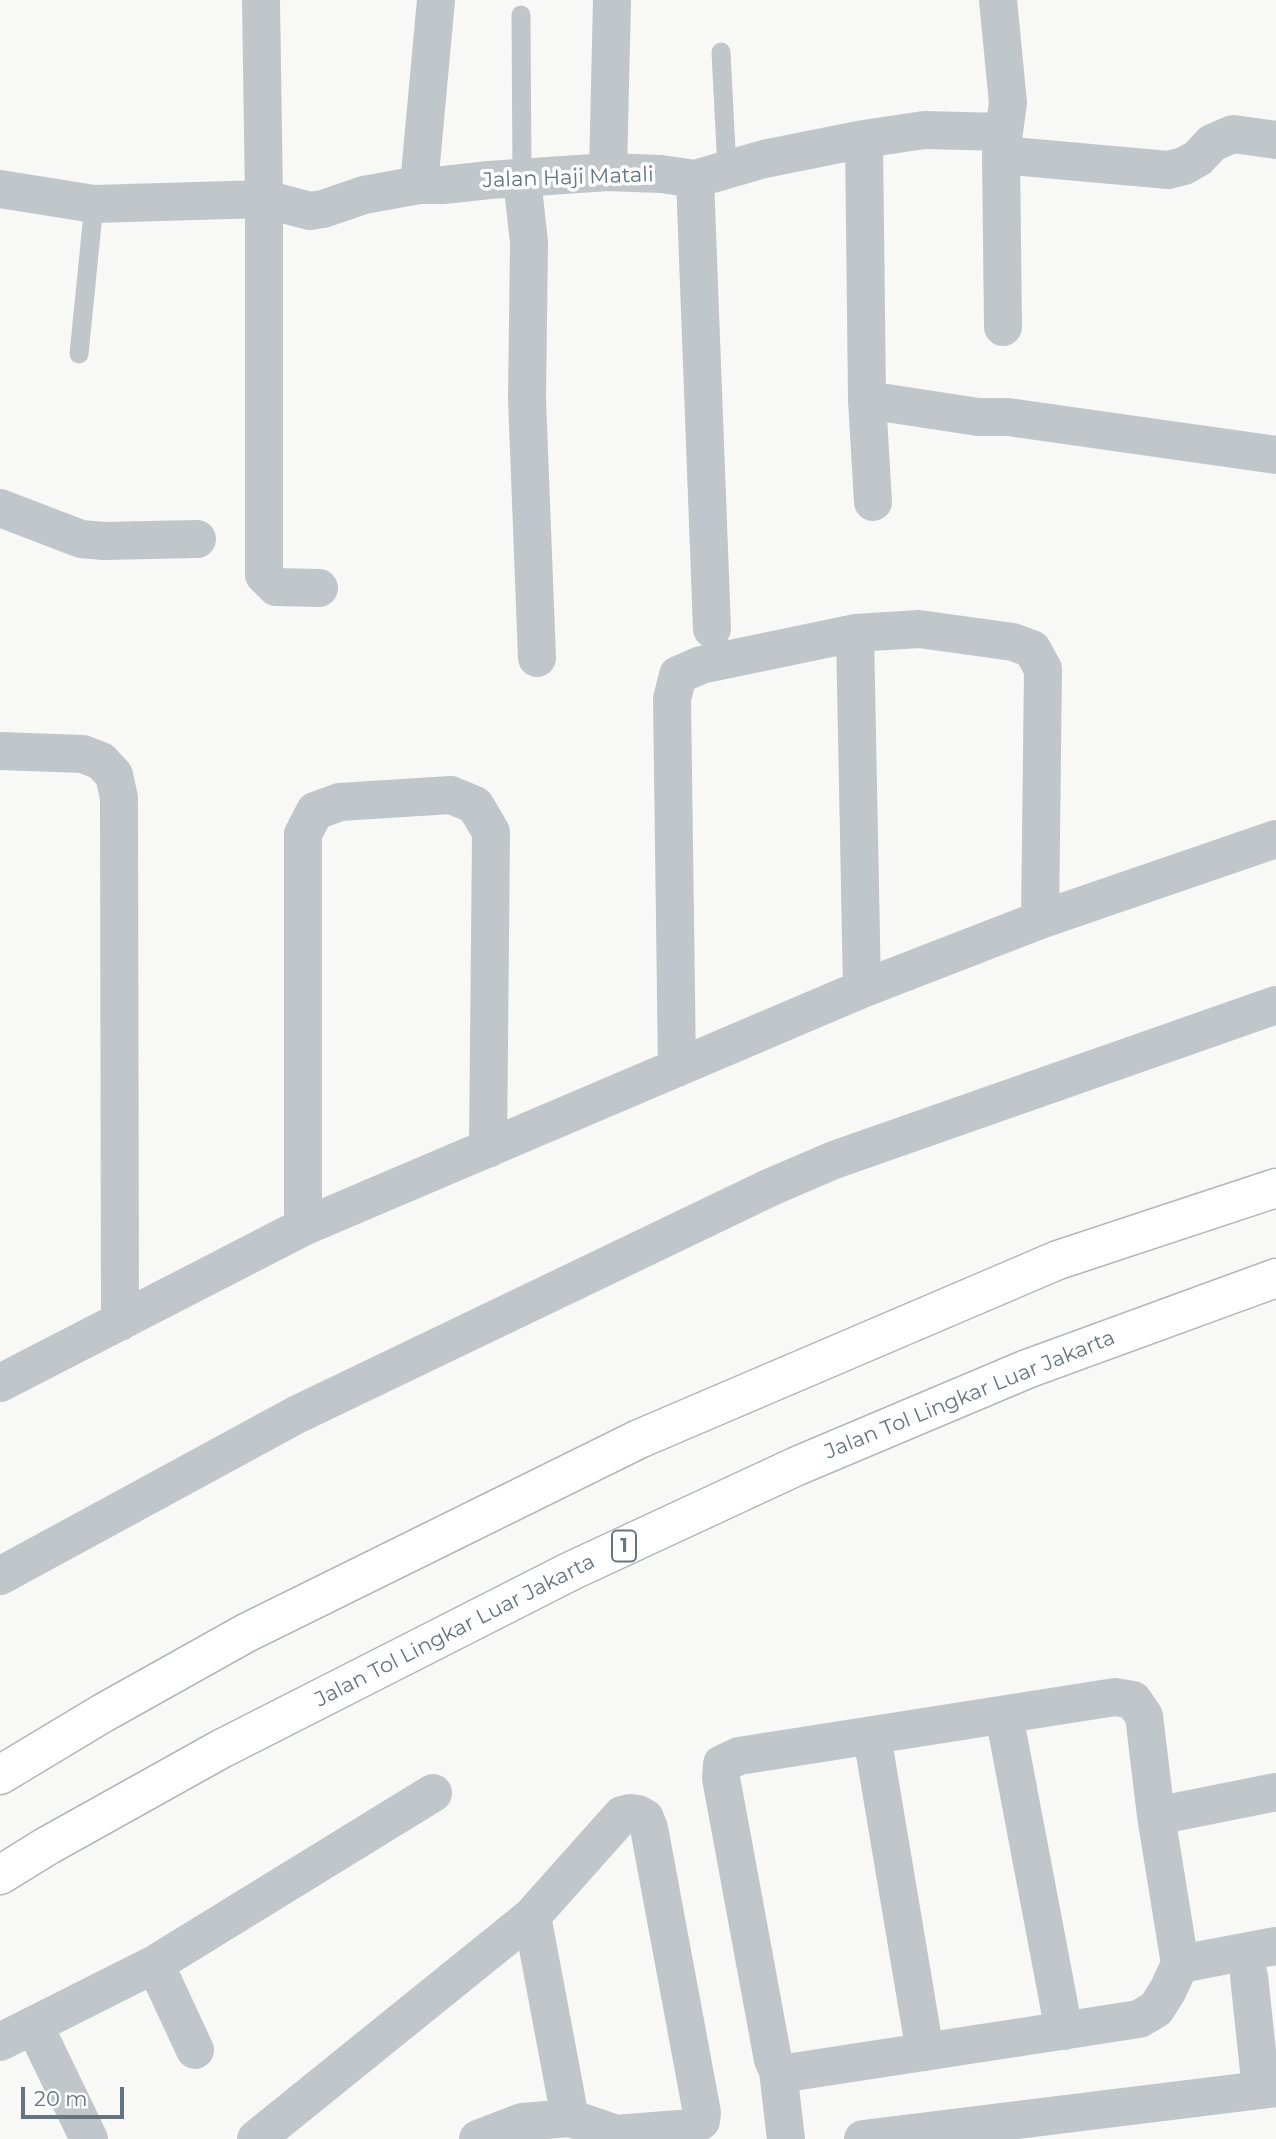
<!DOCTYPE html>
<html>
<head>
<meta charset="utf-8">
<style>
  body { margin:0 }
  #map { position:relative; width:1276px; height:2139px; overflow:hidden; background:#f8f8f6; font-family:Montserrat,sans-serif }
  canvas { display:block }
  .scale { position:absolute; left:21px; top:2087px; width:103px; height:32px; box-sizing:border-box; border:4px solid #637581; border-top:0; padding-left:9px; font-size:21px; line-height:24px; white-space:nowrap; color:#637581; -webkit-text-stroke:5px #fff; paint-order:stroke }
</style>
</head>
<body>
<div id="map">
<canvas width="1276" height="2139"></canvas>
<div class="scale">20 m</div>
</div>
<script>
const context = document.querySelector('canvas').getContext('2d');
context.lineJoin = 'round';
const toPath = rows => new Path2D(rows.map(r => 'M' + r).join(''));
function stroke(path, color, width, dash) { context.strokeStyle = color; context.lineWidth = width; context.lineCap = dash ? 'butt' : 'round'; context.setLineDash(dash || []); context.stroke(path); }
function write(font, color, halo, rows, align = 'center') {
  context.font = font + ' Montserrat,sans-serif'; context.lineWidth = 7; context.setLineDash([]); context.textBaseline = 'middle'; context.strokeStyle = halo; context.fillStyle = color; for (const [text, x, y, turn = 0] of rows) {
    context.save(); context.translate(x, y); context.rotate((+turn || 0) * Math.PI / 180); context.textAlign = isNaN(turn) ? turn : align; if (halo) context.strokeText(text, 0, 0); context.fillText(text, 0, 0); context.restore();
  }
}
const lane = toPath([
  [521,15,522,179],
  [721,52,727,170],
  [79,354,94,204]
]);
const street = toPath([
  [261,0,264,199,264,575,276,587,319,588],
  [864,139,867,400,873,502],
  [1001,155,1168,170,1184,166,1198,158,1212,143,1233,134,1276,140],
  [608,172,612,0],
  [522,179,529,242,527,399,537,658],
  [695,179,712,629],
  [419,185,436,0],
  [0,189,94,204,264,199,310,211,323,209,364,195,419,185,444,185,489,180,608,172,661,174,695,179,764,159,864,139,924,130,1004,132,1008,103,998,0],
  [1003,327,1001,155,1004,132],
  [867,400,978,417,1008,417,1276,455],
  [0,508,81,539,104,541,197,539],
  [855,633,862,989],
  [0,751,83,754,101,761,114,775,119,798,120,1322],
  [677,1068,672,699,678,675,701,665,855,633,919,629,1013,642,1032,649,1043,669,1040,920],
  [303,1227,303,834,315,811,340,802,451,795,475,805,491,832,488,1149],
  [0,1383,303,1227,862,989,1040,920,1276,839],
  [0,1576,296,1415,771,1187,834,1160,1276,1005],
  [1004,1715,1064,2031],
  [872,1736,925,2052],
  [1156,1816,1180,1964],
  [532,1916,570,2118],
  [155,1964,195,2050],
  [1249,1976,1261,2090],
  [34,2025,89,2139],
  [0,2042,155,1964,433,1793],
  [778,2071,773,2060,721,1778,722,1764,739,1756,1115,1697,1133,1700,1144,1716,1156,1816,1276,1792],
  [256,2139,532,1916,622,1815,630,1813,638,1814,645,1818,649,1828,702,2113,701,2121,691,2128,616,2134,570,2118,522,2122,478,2139],
  [786,2139,778,2071,793,2072,1139,2019,1156,2009,1168,1990,1180,1964,1276,1946],
  [863,2139,1276,2088]
]);
const highway = toPath([
  [0,1775,103,1713,246,1633,639,1439,1058,1260,1276,1188],
  [0,1875,47,1846,221,1749,571,1571,797,1466,1027,1369,1276,1278]
]);
const shields = [
  [624,1546,24]
];
const shieldNames = [
  ["1",624,1546]
];
const streetNames = [
  ["Jalan Haji Matali",568,178,-2],
  ["Jalan Tol Lingkar Luar Jakarta",970,1395,-22],
  ["Jalan Tol Lingkar Luar Jakarta",455,1631,-27]
];
stroke(highway, '#b2b7bb', 41);
stroke(lane, '#c1c6ca', 19);
stroke(street, '#c1c6ca', 38);
stroke(highway, '#fff', 38);
for (const [x, y, w] of shields) { const box = new Path2D(); box.roundRect(x - w / 2, y - 15.5, w, 31, 5); context.fillStyle = '#fff'; context.fill(box); stroke(box, '#637581', 2); }
write('bold 19px', '#637581', null, shieldNames);
write('21px', '#637581', '#fff', streetNames);
</script>
</body>
</html>
